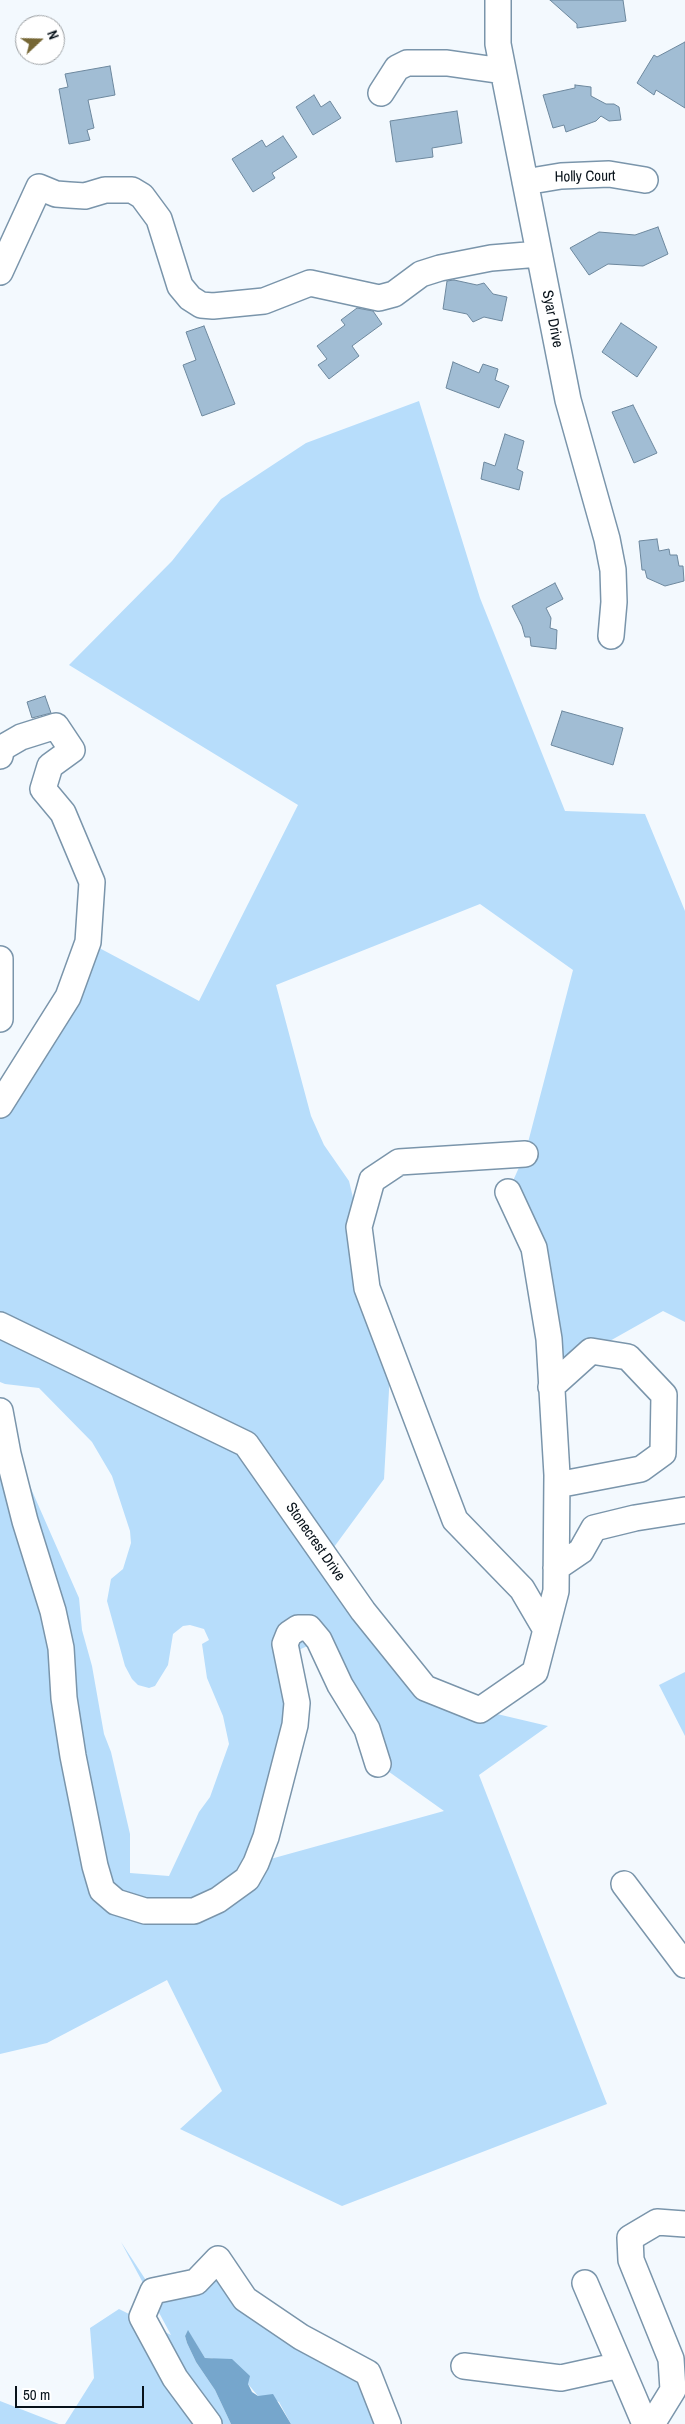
<!DOCTYPE html>
<html>
<head>
<meta charset="utf-8">
<style>
  body { margin:0 }
  #map { position:relative; width:685px; height:2424px; overflow:hidden; background:#f3f9fe; font-family:"Archivo Narrow",sans-serif }
  canvas { display:block }
  .north { position:absolute; left:15px; top:15px; width:50px; height:50px; box-sizing:border-box; background:#fff; border:1px solid #9ca0a3; border-radius:50%; rotate:69deg; font-size:14px; font-weight:700; line-height:20px; text-align:center; color:#08121a }
  .north::after { content:''; display:block; margin:auto; width:18px; height:22px; background:#766735; clip-path:polygon(50% 0,100% 100%,50% 72%,0 100%) }
  .scale { position:absolute; left:15px; top:2386px; width:129px; height:22px; box-sizing:border-box; border:2px solid #08121a; border-top:0; padding-left:6px; font-size:15px; line-height:18px; white-space:nowrap; color:#08121a; -webkit-text-stroke:4px #fff; paint-order:stroke }
</style>
</head>
<body>
<div id="map">
<canvas width="685" height="2424"></canvas>
<div class="north">N</div>
<div class="scale">50 m</div>
</div>
<script>
const context = document.querySelector('canvas').getContext('2d');
context.lineJoin = 'round';
function paint(path, color) { context.fillStyle = color; context.fill(path, 'evenodd'); }
const toPath = rows => new Path2D(rows.map(r => 'M' + r).join(''));
function stroke(path, color, width, dash) { context.strokeStyle = color; context.lineWidth = width; context.lineCap = dash ? 'butt' : 'round'; context.setLineDash(dash || []); context.stroke(path); }
function write(font, color, halo, rows, align = 'center') {
  context.font = font + ' "Archivo Narrow",sans-serif'; context.lineWidth = 5; context.setLineDash([]); context.textBaseline = 'middle'; context.strokeStyle = halo; context.fillStyle = color; for (const [text, x, y, turn = 0] of rows) {
    context.save(); context.translate(x, y); context.rotate((+turn || 0) * Math.PI / 180); context.textAlign = isNaN(turn) ? turn : align; if (halo) context.strokeText(text, 0, 0); context.fillText(text, 0, 0); context.restore();
  }
}
const green = toPath([
  [419,401,480,598,565,811,645,814,685,911,685,1322,663,1311,592,1351,551,1387,549,1339,508,1192,525,1154,573,970,480,904,276,985,311,1116,324,1145,349,1181,391,1355,384,1479,326,1558,424,1688,480,1710,548,1726,479,1775,607,2104,342,2206,180,2129,222,2091,167,1980,47,2043,0,2054,0,1401,23,1460,29,1484,79,1598,82,1630,92,1666,104,1734,111,1752,130,1834,130,1873,169,1876,199,1812,210,1797,229,1744,223,1716,207,1678,202,1644,209,1640,204,1629,190,1625,183,1626,173,1634,168,1665,155,1686,149,1688,138,1685,132,1679,125,1666,107,1601,111,1579,123,1569,131,1543,130,1531,112,1476,92,1442,39,1388,5,1384,0,1382,0,1105,88,942,199,1001,298,805,69,665,172,561,221,499,306,443],
  [319,1641,378,1764,444,1811,256,1863,281,1778,287,1655],
  [685,1672,685,1736,659,1685],
  [121,2242,153,2291,218,2259,245,2299,368,2373,388,2424,291,2424,279,2402,268,2396,258,2396,248,2384,212,2358,205,2358,188,2331,185,2336,187,2343,196,2362,215,2390,231,2424,65,2424,94,2378,90,2328,119,2309,171,2335],
  [0,2401,59,2424,0,2424]
]);
const water = toPath([
  [188,2330,205,2358,232,2359,250,2376,248,2384,252,2392,258,2396,273,2394,291,2424,231,2424,215,2390,196,2362,187,2343,185,2336]
]);
const building = toPath([
  [550,0,623,0,626,21,577,28,577,24,550,0],
  [685,42,685,108,656,90,654,95,637,83,654,55,657,57,685,42],
  [110,66,115,95,88,100,94,128,87,130,90,140,69,144,59,89,68,87,65,74,110,66],
  [575,85,591,87,591,96,606,104,614,104,619,107,621,120,609,121,601,116,596,121,566,132,564,125,553,128,543,95,575,88,575,85],
  [314,95,321,107,330,101,341,118,313,135,296,107,314,95],
  [457,111,462,143,432,148,433,157,396,162,390,121,457,111],
  [283,136,297,157,272,173,275,178,253,192,232,159,262,140,266,147,283,136],
  [658,227,668,254,643,266,608,264,589,275,570,248,599,232,635,235,658,227],
  [454,280,477,285,484,283,493,294,507,297,502,321,484,317,473,322,467,314,443,309,447,281,454,280],
  [357,308,373,311,382,324,352,346,359,356,329,379,318,365,327,359,317,346,345,325,341,320,357,308],
  [621,323,657,347,637,377,602,352,621,323],
  [204,326,235,404,202,416,183,365,196,360,186,332,204,326],
  [453,362,479,373,483,364,498,369,495,380,509,386,499,408,446,388,453,362],
  [633,405,657,453,634,463,612,412,633,405],
  [505,434,524,441,517,469,523,472,519,490,481,479,484,462,495,466,505,434],
  [657,539,659,551,669,549,670,555,677,555,679,566,683,566,684,581,665,586,647,578,645,570,642,570,639,541,657,539],
  [555,583,563,599,546,608,551,618,550,628,557,630,556,649,531,646,530,637,525,637,522,626,512,606,555,583],
  [45,696,51,713,32,718,27,702,45,696],
  [562,711,623,728,613,765,551,745,562,711]
]);
const minor = toPath([
  [498,0,498,44,568,400,607,539,613,570,614,602,611,636],
  [381,93,397,68,407,63,447,63,503,71],
  [525,182,561,176,609,174,645,180],
  [0,272,39,187,56,194,69,195,85,196,105,190,132,190,142,196,159,219,180,286,190,298,201,305,213,306,264,301,310,283,379,298,394,294,421,274,440,268,491,258,539,254],
  [0,756,2,748,21,737,56,726,72,750,50,766,43,789,63,813,92,882,88,942,68,997,0,1105],
  [0,959,0,1019],
  [525,1154,399,1162,372,1180,359,1227,367,1288,455,1520,522,1589,546,1630],
  [0,1325,246,1444,363,1611,425,1688,480,1710,535,1672,556,1591,557,1475,549,1339,534,1248,508,1192],
  [551,1387,591,1351,628,1357,664,1395,663,1453,641,1469,557,1485],
  [0,1411,8,1454,25,1521,53,1611,61,1648,64,1698,73,1756,95,1866,102,1890,116,1902,145,1911,194,1911,218,1900,247,1879,256,1863,266,1837,295,1725,297,1703,285,1644,289,1634,298,1628,309,1628,319,1640,340,1685,367,1729,378,1764],
  [556,1568,581,1551,594,1528,635,1518,685,1510],
  [624,1884,685,1965],
  [585,2283,645,2424],
  [464,2366,561,2378,620,2365],
  [209,2424,175,2378,142,2317,153,2291,196,2282,218,2259,245,2299,301,2337,368,2373,388,2424],
  [652,2424,673,2390,671,2359,631,2260,630,2238,657,2222,685,2224]
]);
const streetNames = [
  ["Holly Court",585,177,-1],
  ["Syar Drive",552,319,79],
  ["Stonecrest Drive",315,1542,55]
];
paint(green, '#b7ddfb');
paint(water, '#76a6cc');
paint(building, '#a1bdd4');
stroke(building, '#6d889e', 1);
stroke(minor, '#7a95ab', 28);
stroke(minor, '#fff', 25);
write('15px', '#08121a', '#fff', streetNames);
</script>
</body>
</html>
